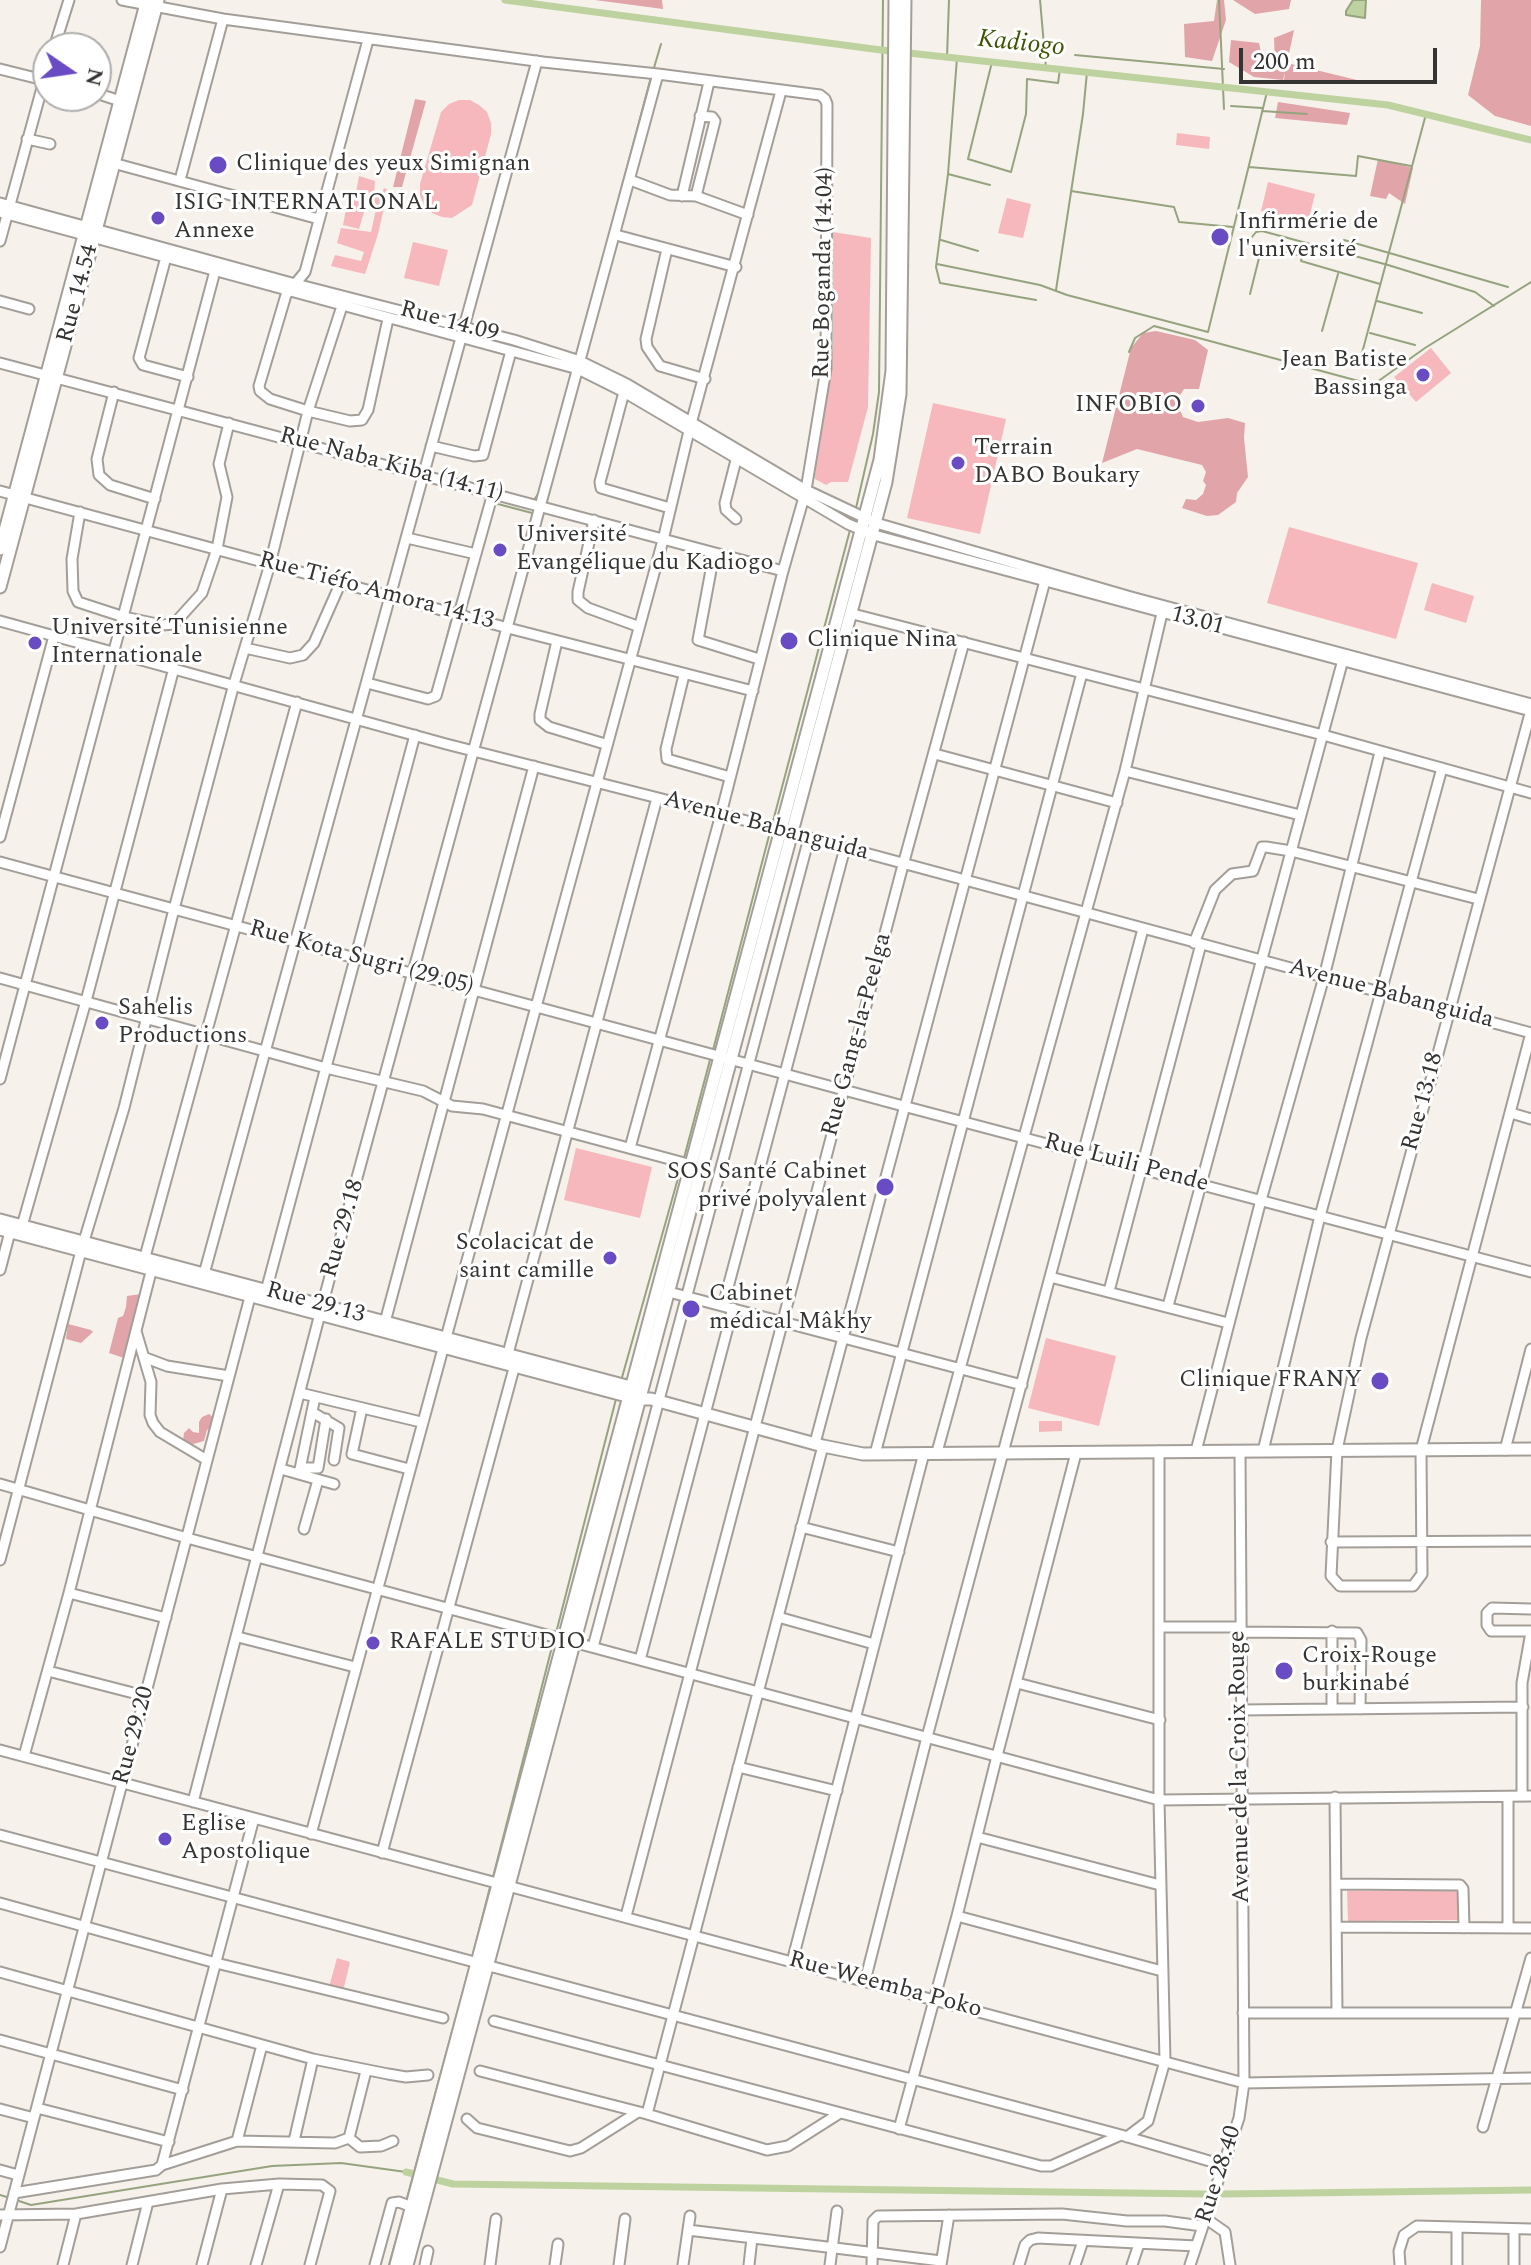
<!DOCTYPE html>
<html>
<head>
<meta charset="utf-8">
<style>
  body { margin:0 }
  #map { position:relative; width:1531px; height:2265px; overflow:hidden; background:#f6f1eb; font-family:Spectral,serif }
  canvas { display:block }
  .north { position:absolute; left:32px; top:32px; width:80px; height:80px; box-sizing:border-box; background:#fff; border:2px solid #afaead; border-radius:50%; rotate:103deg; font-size:22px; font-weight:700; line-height:32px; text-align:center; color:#363432 }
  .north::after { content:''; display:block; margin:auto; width:28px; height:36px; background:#694bc4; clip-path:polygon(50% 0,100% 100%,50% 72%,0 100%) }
  .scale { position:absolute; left:1239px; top:48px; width:198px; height:36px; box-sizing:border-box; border:4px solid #363432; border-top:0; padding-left:10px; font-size:24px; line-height:28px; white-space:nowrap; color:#363432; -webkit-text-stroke:6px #fff; paint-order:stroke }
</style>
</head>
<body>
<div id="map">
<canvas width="1531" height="2265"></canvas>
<div class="north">N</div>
<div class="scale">200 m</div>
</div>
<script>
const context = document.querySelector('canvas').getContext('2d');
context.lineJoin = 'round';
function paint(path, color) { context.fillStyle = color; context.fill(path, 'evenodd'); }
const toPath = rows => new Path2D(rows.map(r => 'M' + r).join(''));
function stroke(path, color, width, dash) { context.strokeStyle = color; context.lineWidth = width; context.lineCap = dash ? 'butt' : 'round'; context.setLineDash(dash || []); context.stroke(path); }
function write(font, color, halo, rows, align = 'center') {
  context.font = font + ' Spectral,serif'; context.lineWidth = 6; context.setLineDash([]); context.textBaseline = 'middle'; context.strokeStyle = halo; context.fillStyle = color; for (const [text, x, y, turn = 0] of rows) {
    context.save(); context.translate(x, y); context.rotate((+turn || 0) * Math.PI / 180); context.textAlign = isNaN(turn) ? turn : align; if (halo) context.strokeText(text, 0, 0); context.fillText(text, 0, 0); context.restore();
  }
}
const green = toPath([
  [459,100,470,100,479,105,487,112,491,123,491,134,472,205,452,218,442,217,432,213,424,205,420,195,420,184,441,112,449,104],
  [1177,133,1210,137,1209,149,1176,145],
  [359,176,375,181,374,193,381,196,384,188,388,190,378,234,365,274,331,266,335,255,361,261,364,252,337,243,341,228,371,232,377,205,367,202,359,229,343,225,348,199,355,198],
  [1268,182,1315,194,1308,222,1261,211],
  [1007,198,1031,204,1023,238,998,233],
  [833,232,871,238,868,407,848,482,831,482,826,485,815,479,814,472,833,347],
  [413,242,448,250,439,286,404,278],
  [1431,348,1451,373,1416,402,1394,377],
  [933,403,1006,419,980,534,907,518],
  [1289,527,1418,563,1396,639,1267,603],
  [1432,583,1474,596,1466,623,1424,610],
  [576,1148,652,1167,640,1218,564,1200],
  [1046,1338,1116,1356,1099,1426,1028,1408],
  [1039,1421,1062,1421,1062,1431,1039,1432],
  [1347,1891,1460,1891,1460,1920,1348,1921],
  [337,1958,350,1962,343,1991,329,1987]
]);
const forest = toPath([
  [595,0,662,0,663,9],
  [1217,0,1224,0,1226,20,1212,61,1185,57,1184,24,1214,21],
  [1233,0,1291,0,1289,9,1255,14],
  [1481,0,1531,0,1531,126,1495,116,1468,95,1480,46],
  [1294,30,1287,63,1357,80,1356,84,1284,80,1285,72,1283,80,1254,77,1229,62,1231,40,1259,43,1262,57,1275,63,1274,38],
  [415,99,426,101,402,187,393,187],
  [1278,102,1350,113,1347,125,1275,118],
  [1378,159,1413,168,1405,204,1389,193,1386,199,1370,196],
  [1156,331,1195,340,1208,350,1199,389,1184,389,1176,402,1183,417,1198,422,1228,418,1245,423,1244,438,1248,477,1237,493,1236,502,1218,515,1207,516,1182,508,1186,499,1196,500,1203,494,1206,485,1203,481,1206,472,1202,465,1137,449,1102,463,1131,348,1143,333],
  [141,1294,124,1358,109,1353,118,1318,123,1316,126,1307,127,1296],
  [68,1324,91,1330,93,1332,81,1343,66,1339],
  [209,1414,214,1418,214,1426,207,1430,204,1441,193,1444,183,1441,184,1433,189,1428,193,1432,199,1433,199,1422,202,1417]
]);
const water = toPath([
  [1353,0,1366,0,1365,18,1346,15,1346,11,1353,0]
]);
const stream = toPath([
  [1040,0,1046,68],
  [1219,0,1224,109],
  [1075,55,1224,69],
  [947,57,949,0],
  [957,58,948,174,936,267,940,283,1036,300],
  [992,62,968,159,1011,172,1026,114,1027,79,1058,83,1060,69],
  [653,71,661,44],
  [1231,106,1262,108],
  [1262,111,1307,114],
  [1249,167,1356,176,1358,156,1411,166],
  [948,174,990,185],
  [1071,191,1174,207,1179,222,1233,227],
  [1252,237,1256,232,1262,231,1388,265,1475,292,1494,306],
  [941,240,978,251],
  [1344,240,1508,287],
  [937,264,1040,285,1067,295,1208,332,1267,92],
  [1056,290,1083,114,1087,72],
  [1250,294,1262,246,1302,256,1301,261,1380,284],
  [1377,301,1422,313],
  [1322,331,1338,274],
  [583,333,651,77],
  [1370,333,1415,345],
  [1129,352,1135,338,1154,326,1366,383,1377,382,1425,348,1531,282],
  [1358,368,1426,114],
  [534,500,540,491],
  [494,503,532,513],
  [856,508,873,434,879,392,883,0],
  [438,672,451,621],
  [772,825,850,530],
  [713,1050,770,832],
  [684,1158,711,1056],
  [621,1381,682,1164],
  [556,1633,616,1399],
  [493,1877,554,1639],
  [472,1958,490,1887],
  [0,2195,10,2198],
  [16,2200,31,2205,272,2166,341,2163,406,2172],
  [406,2202,470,1965],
  [389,2265,405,2208]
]);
const canal = toPath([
  [505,0,881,50,1388,105,1531,140],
  [406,2172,453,2184,1205,2194],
  [1223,2194,1531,2190]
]);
const minor = toPath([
  [122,0,223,19,543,62,658,74,820,95,825,99,827,104,826,369,806,490,783,571,721,814,630,1148],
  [368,40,305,272,286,295,259,386,260,391,270,399,308,411,350,421,362,420,368,410,388,319],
  [54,48,69,0],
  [0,69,48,81],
  [96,93,120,101],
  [27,139,50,144],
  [113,163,319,219],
  [180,180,223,19],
  [630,180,670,195,696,196,748,215],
  [682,196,709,82],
  [696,196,715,121,712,117,700,116],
  [0,203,288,282,514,340,580,361,627,384,806,490,876,523,1131,597,1531,704],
  [0,212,578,369,624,392,848,524,874,535,1531,711],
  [616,235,736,267],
  [0,241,48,66],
  [667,249,646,339,647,347,660,366,705,379],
  [166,257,139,358,143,365,188,377],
  [0,301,29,309],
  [0,363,783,571],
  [114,392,97,459,99,475,110,485,155,499],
  [624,392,600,482,601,488,670,508],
  [431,446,474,456,483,455,511,351],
  [736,460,725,503,726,510,736,519],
  [0,491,508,628,753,691],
  [80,512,72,559,73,591,78,602,124,617,162,625,174,624,202,593,217,549,227,497,219,464,229,423],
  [594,520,578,592,578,600,588,608,637,626],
  [407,538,476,554],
  [714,554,698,640,759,659],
  [853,614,1323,735,1531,793],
  [0,621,446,744,721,814,1531,1033],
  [557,641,540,714,540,720,549,727,605,744],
  [245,648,290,658,303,655,314,643,341,582],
  [684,675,666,749,667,759,730,777],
  [367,683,428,699,436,696,493,493],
  [1531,710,1361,1338,1337,1450,1331,1576,1340,1586,1413,1586,1422,1574,1421,1450,1531,1033],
  [935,754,1117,803],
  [1125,771,1300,815],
  [0,837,54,636],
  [0,862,907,1107,1531,1272],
  [1194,943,1215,890,1232,874,1253,871,1262,847,1266,847,1291,851,1478,899],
  [0,978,326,1068,423,1091,452,1106,483,1109,692,1165],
  [0,1079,215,271],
  [1511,1113,1531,1119],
  [22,1226,86,1001,174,668],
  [143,1264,297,702],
  [0,1270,10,1232],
  [204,1274,537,61],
  [1050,1277,1228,1323],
  [266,1291,415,735],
  [1109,1291,1201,944],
  [669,1292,1022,1385],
  [723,1306,845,848],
  [1168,1306,1344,656],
  [385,1322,534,766],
  [136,1331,151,1382,150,1415,153,1423,160,1432,207,1460],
  [146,1358,167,1366,229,1376],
  [506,1361,657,798],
  [300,1393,421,1422],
  [362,1408,352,1454,409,1469],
  [312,1412,339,1428,334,1460],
  [815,1443,1046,577],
  [1505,1450,1531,1349],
  [1196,1451,1261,1200,1324,977,1380,752],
  [1263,1451,1320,1216,1442,768],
  [937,1452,1125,771,1163,609],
  [875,1454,1082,673],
  [301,1468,318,1468,326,1419],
  [281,1469,334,1484],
  [299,1474,315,1397],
  [0,1484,187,1538,1159,1800,1531,1796],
  [801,1527,899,1552],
  [304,1529,318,1480],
  [1331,1542,1531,1541],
  [0,1560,81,1251,124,1108,174,909,234,684,270,564,308,411,343,303],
  [69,1593,166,1618],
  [1531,1609,1492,1608,1487,1613,1487,1625,1491,1631,1531,1631],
  [778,1617,874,1644],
  [1160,1627,1239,1627],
  [1332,1631,1332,1709],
  [1239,1632,1357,1633,1361,1640,1360,1709],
  [238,1637,355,1667],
  [593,1647,809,838],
  [640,1660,733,1308],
  [48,1671,145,1696],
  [1017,1683,1160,1720],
  [1240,1710,1523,1707],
  [0,1750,1244,2083,1531,2078],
  [24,1756,69,1593,153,1264],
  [738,1767,837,1791],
  [1522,1796,1522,1683,1531,1632],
  [1335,1797,1337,2013],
  [1508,1797,1508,1927],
  [193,1802,322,1306,658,74],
  [311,1834,663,540,689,431,781,91],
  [0,1835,1121,2135],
  [977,1837,1160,1885],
  [382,1853,516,1361],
  [1337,1884,1460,1885,1463,1889,1464,1928],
  [0,1903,216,1963,443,2018],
  [626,1916,903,865,964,642],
  [957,1916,1162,1971],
  [1337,1927,1531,1928],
  [792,1962,924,1453],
  [0,1972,313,2059,388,2074,406,2077,428,2075],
  [865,1981,927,1737,1143,929],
  [1243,2013,1531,2013],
  [494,2021,1041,2166,1051,2166,1121,2135,1223,2165],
  [0,2040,183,2090],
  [366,2071,349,2138,360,2147,381,2146,393,2141],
  [480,2071,647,2114,767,2150,788,2146,840,2113],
  [37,2108,169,2142],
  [0,2109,34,2118],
  [647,2114,823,1446],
  [467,2119,477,2128,570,2151,581,2148,638,2112],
  [1483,2127,1531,1958],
  [899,2129,957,1916,997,1756,1076,1453],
  [1127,2137,1148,2121,1165,2061,1159,1800,1159,1451],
  [237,2141,262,2045],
  [294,2141,313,2059],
  [162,2165,237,2141,335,2143,349,2138],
  [0,2170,18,2175],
  [14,2193,156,2170,162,2165,254,1818],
  [0,2215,76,2214,222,2189,279,2184,322,2185,330,2191,310,2265],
  [1205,2218,1225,2232,1230,2265],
  [1457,2229,1457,2265],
  [1514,2229,1514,2265],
  [688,2230,941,2261],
  [0,2247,250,1297],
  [63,2265,76,2214],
  [132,2265,148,2202],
  [202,2265,222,2189],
  [256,2265,279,2184],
  [375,2265,392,2203,399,2202,412,2207],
  [425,2265,428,2251],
  [490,2265,496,2219],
  [555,2265,558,2244],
  [619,2265,625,2219],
  [683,2265,690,2216],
  [749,2265,752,2238],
  [830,2265,837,2211],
  [872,2265,873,2221,878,2216,1062,2214,1127,2221,1165,2221,1202,2226],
  [941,2265,949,2215],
  [1019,2265,1025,2245,1030,2240,1038,2238,1196,2246],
  [1075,2265,1083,2241],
  [1132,2265,1139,2244],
  [1190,2265,1239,2118,1244,2083,1240,1451],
  [1400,2265,1399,2251,1404,2235,1417,2226,1531,2229]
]);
const major = toPath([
  [0,549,147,0],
  [0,587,158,0],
  [0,1220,638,1389],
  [0,1229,638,1399,651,1399,823,1446,863,1454,1531,1449],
  [396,2265,880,460,892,371,895,0],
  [407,2265,886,482,900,394,905,0]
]);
const markers = [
  [218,165,10,"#694bc4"],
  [158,218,8,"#694bc4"],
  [1220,237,10,"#694bc4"],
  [1423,375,8,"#694bc4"],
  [1198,406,8,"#694bc4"],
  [958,463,8,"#694bc4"],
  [500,550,8,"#694bc4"],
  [789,641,10,"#694bc4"],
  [35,643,8,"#694bc4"],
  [102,1023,8,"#694bc4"],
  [885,1187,10,"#694bc4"],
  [610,1258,8,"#694bc4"],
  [691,1309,10,"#694bc4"],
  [1380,1381,10,"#694bc4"],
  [373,1643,8,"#694bc4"],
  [1284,1671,10,"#694bc4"],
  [165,1839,8,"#694bc4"]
];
const poiNames = [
  ["Clinique des yeux Simignan",236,165],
  ["ISIG INTERNATIONAL",174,204],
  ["Annexe",174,232],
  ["Infirmérie de",1238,223],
  ["l'université",1238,251],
  ["Jean Batiste",1407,361,"right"],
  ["Bassinga",1407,389,"right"],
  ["INFOBIO",1182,406,"right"],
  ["Terrain",974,449],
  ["DABO Boukary",974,477],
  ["Université",516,536],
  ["Evangélique du Kadiogo",516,564],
  ["Université Tunisienne",51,629],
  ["Internationale",51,657],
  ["Clinique Nina",807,641],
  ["Sahelis",118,1009],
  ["Productions",118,1037],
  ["SOS Santé Cabinet",867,1173,"right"],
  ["privé polyvalent",867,1201,"right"],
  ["Scolacicat de",594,1244,"right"],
  ["saint camille",594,1272,"right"],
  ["Cabinet",709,1295],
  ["médical Mâkhy",709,1323],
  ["Clinique FRANY",1362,1381,"right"],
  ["RAFALE STUDIO",389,1643],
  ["Croix-Rouge",1302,1657],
  ["burkinabé",1302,1685],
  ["Eglise",181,1825],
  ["Apostolique",181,1853]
];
const streetNames = [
  ["Rue Boganda (14.04)",825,273,-89],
  ["Rue 14.54",79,294,-75],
  ["Rue 14.09",449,323,15],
  ["Rue Naba Kiba (14.11)",391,466,15],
  ["Rue Tiéfo Amora 14.13",376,592,15],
  ["13.01",1197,622,15],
  ["Avenue Babanguida",766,827,15],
  ["Rue Kota Sugri (29.05)",361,959,15],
  ["Avenue Babanguida",1391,995,15],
  ["Rue Gang-la-Peelga",858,1035,-75],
  ["Rue 13.18",1424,1102,-75],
  ["Rue Luili Pende",1126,1164,15],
  ["Rue 29.18",344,1229,-74],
  ["Rue 29.13",315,1304,15],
  ["Rue 29.20",135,1736,-75],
  ["Avenue de la Croix Rouge",1241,1767,-91],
  ["Rue Weemba Poko",885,1986,15],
  ["Rue 28.40",1220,2175,-72]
];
const waterNames = [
  ["Kadiogo",1021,45,6]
];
paint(green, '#f6b8bd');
paint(forest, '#e1a4a9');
paint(water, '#bed29f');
stroke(water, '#95a37e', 2);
stroke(stream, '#95a37e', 2);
stroke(canal, '#bed29f', 7);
stroke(minor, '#a49e99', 13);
stroke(major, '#a49e99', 15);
stroke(minor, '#fff', 9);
stroke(major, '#fff', 11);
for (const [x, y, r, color] of markers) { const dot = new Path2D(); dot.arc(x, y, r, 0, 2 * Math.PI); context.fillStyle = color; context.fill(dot); stroke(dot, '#fff', 3); }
write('24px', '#363432', '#fff', poiNames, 'left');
write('24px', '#363432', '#fff', streetNames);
write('italic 26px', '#3e5402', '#fff', waterNames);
</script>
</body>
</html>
